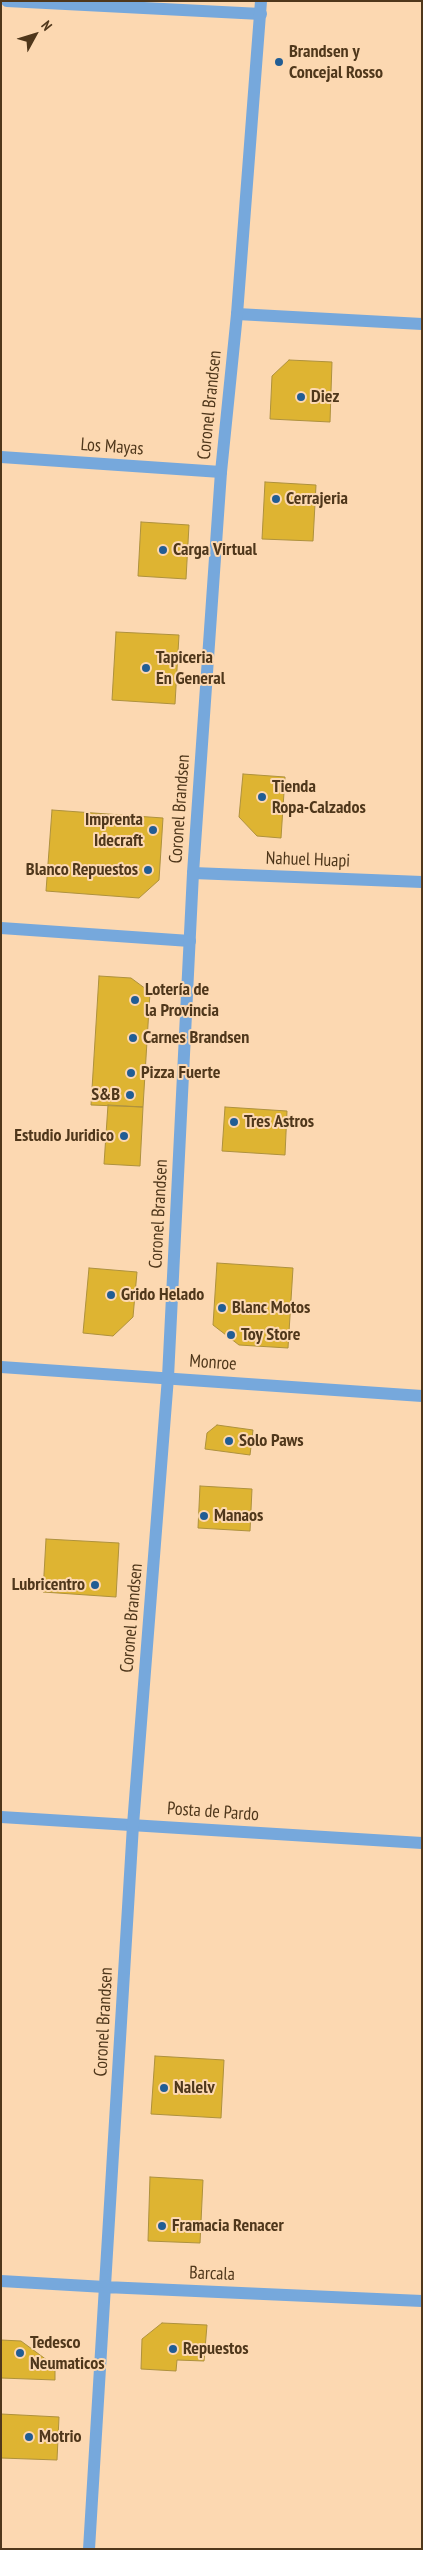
<!DOCTYPE html>
<html>
<head>
<meta charset="utf-8">
<style>
  body { margin:0 }
  #map { position:relative; width:423px; height:2550px; overflow:hidden; background:#fcd8b1; font-family:"PT Sans Narrow",sans-serif }
  canvas { display:block }
  .frame { position:absolute; inset:0; border:2px solid #4f371b; pointer-events:none }
  .north { position:absolute; left:10px; top:10px; width:50px; height:50px; -webkit-text-stroke:4px #fcd8b1; paint-order:stroke; rotate:51deg; font-size:14px; font-weight:700; line-height:20px; text-align:center; color:#4f371b }
  .north::after { content:''; display:block; margin:auto; width:18px; height:22px; background:#4f371b; clip-path:polygon(50% 0,100% 100%,50% 72%,0 100%) }
</style>
</head>
<body>
<div id="map">
<canvas width="423" height="2550"></canvas>
<div class="frame"></div>
<div class="north">N</div>
</div>
<script>
const context = document.querySelector('canvas').getContext('2d');
context.lineJoin = 'round';
function paint(path, color) { context.fillStyle = color; context.fill(path, 'evenodd'); }
const toPath = rows => new Path2D(rows.map(r => 'M' + r).join(''));
function stroke(path, color, width, dash) { context.strokeStyle = color; context.lineWidth = width; context.lineCap = dash ? 'butt' : 'round'; context.setLineDash(dash || []); context.stroke(path); }
function write(font, color, halo, rows, align = 'center') {
  context.font = font + ' "PT Sans Narrow",sans-serif'; context.lineWidth = 4; context.setLineDash([]); context.textBaseline = 'middle'; context.strokeStyle = halo; context.fillStyle = color; for (const [text, x, y, turn = 0] of rows) {
    context.save(); context.translate(x, y); context.rotate((+turn || 0) * Math.PI / 180); context.textAlign = isNaN(turn) ? turn : align; if (halo) context.strokeText(text, 0, 0); context.fillText(text, 0, 0); context.restore();
  }
}
const building = toPath([
  [289,360,332,362,330,422,270,419,272,376,289,360],
  [265,482,316,485,313,541,262,539,265,482],
  [141,522,189,525,186,579,138,576,141,522],
  [116,632,179,635,175,704,112,700,116,632],
  [243,774,285,777,281,838,257,836,239,817,243,774],
  [52,810,163,818,159,880,139,898,46,891,52,810],
  [99,976,131,978,150,992,143,1107,91,1105,99,976],
  [108,1105,143,1107,140,1166,104,1164,108,1105],
  [225,1107,287,1111,285,1155,222,1151,225,1107],
  [217,1263,293,1268,288,1348,239,1345,213,1325,217,1263],
  [89,1268,137,1272,133,1317,113,1336,83,1333,89,1268],
  [217,1425,253,1430,250,1455,205,1449,207,1433,217,1425],
  [200,1486,252,1489,250,1531,198,1528,200,1486],
  [46,1539,119,1543,116,1597,43,1592,46,1539],
  [155,2056,224,2060,221,2118,151,2114,155,2056],
  [150,2177,203,2180,200,2243,148,2241,150,2177],
  [162,2323,207,2325,204,2361,177,2360,176,2371,141,2369,142,2339,162,2323],
  [1,2340,21,2341,55,2366,55,2380,1,2378,1,2340],
  [1,2414,59,2417,57,2460,1,2458,1,2414]
]);
const minor = toPath([
  [7,1,261,14],
  [237,314,422,324],
  [1,457,221,472],
  [193,873,422,882],
  [1,928,190,941],
  [1,1367,422,1396],
  [1,1817,422,1843],
  [1,2281,105,2287]
]);
const tertiary = toPath([
  [105,2287,422,2301],
  [89,2549,133,1825,168,1377,193,873,221,472,237,314,261,1]
]);
const markers = [
  [279,62,5,"#215d94"],
  [301,397,5,"#215d94"],
  [276,499,5,"#215d94"],
  [163,550,5,"#215d94"],
  [146,668,5,"#215d94"],
  [262,797,5,"#215d94"],
  [153,830,5,"#215d94"],
  [148,870,5,"#215d94"],
  [135,1000,5,"#215d94"],
  [133,1038,5,"#215d94"],
  [131,1073,5,"#215d94"],
  [130,1095,5,"#215d94"],
  [234,1122,5,"#215d94"],
  [124,1136,5,"#215d94"],
  [111,1295,5,"#215d94"],
  [222,1308,5,"#215d94"],
  [231,1335,5,"#215d94"],
  [229,1441,5,"#215d94"],
  [204,1516,5,"#215d94"],
  [95,1585,5,"#215d94"],
  [164,2088,5,"#215d94"],
  [162,2226,5,"#215d94"],
  [173,2349,5,"#215d94"],
  [20,2353,5,"#215d94"],
  [29,2437,5,"#215d94"]
];
const poiNames = [
  ["Brandsen y",289,52],
  ["Concejal Rosso",289,73],
  ["Diez",311,397],
  ["Cerrajeria",286,499],
  ["Carga Virtual",173,550],
  ["Tapiceria",156,658],
  ["En General",156,679],
  ["Tienda",272,787],
  ["Ropa-Calzados",272,808],
  ["Imprenta",143,820,"right"],
  ["Idecraft",143,841,"right"],
  ["Blanco Repuestos",138,870,"right"],
  ["Lotería de",145,990],
  ["la Provincia",145,1011],
  ["Carnes Brandsen",143,1038],
  ["Pizza Fuerte",141,1073],
  ["S&B",120,1095,"right"],
  ["Tres Astros",244,1122],
  ["Estudio Juridico",114,1136,"right"],
  ["Grido Helado",121,1295],
  ["Blanc Motos",232,1308],
  ["Toy Store",241,1335],
  ["Solo Paws",239,1441],
  ["Manaos",214,1516],
  ["Lubricentro",85,1585,"right"],
  ["Nalelv",174,2088],
  ["Framacia Renacer",172,2226],
  ["Tedesco",30,2343],
  ["Neumaticos",30,2364],
  ["Repuestos",183,2349],
  ["Motrio",39,2437]
];
const streetNames = [
  ["Coronel Brandsen",210,405,-84],
  ["Los Mayas",112,447,4],
  ["Coronel Brandsen",180,809,-86],
  ["Nahuel Huapi",308,860,2],
  ["Coronel Brandsen",159,1214,-87],
  ["Monroe",213,1363,4],
  ["Coronel Brandsen",132,1618,-85],
  ["Posta de Pardo",213,1812,4],
  ["Coronel Brandsen",104,2022,-87],
  ["Barcala",212,2274,2]
];
paint(building, '#deb432');
stroke(building, '#ae913d', 1);
stroke(minor, '#76a8dc', 12);
stroke(tertiary, '#76a8dc', 12);
for (const [x, y, r, color] of markers) { const dot = new Path2D(); dot.arc(x, y, r, 0, 2 * Math.PI); context.fillStyle = color; context.fill(dot); stroke(dot, '#fcd8b1', 2); }
write('bold 18px', '#4f371b', '#fcd8b1', poiNames, 'left');
write('18px', '#4f371b', '#fcd8b1', streetNames);
</script>
</body>
</html>
